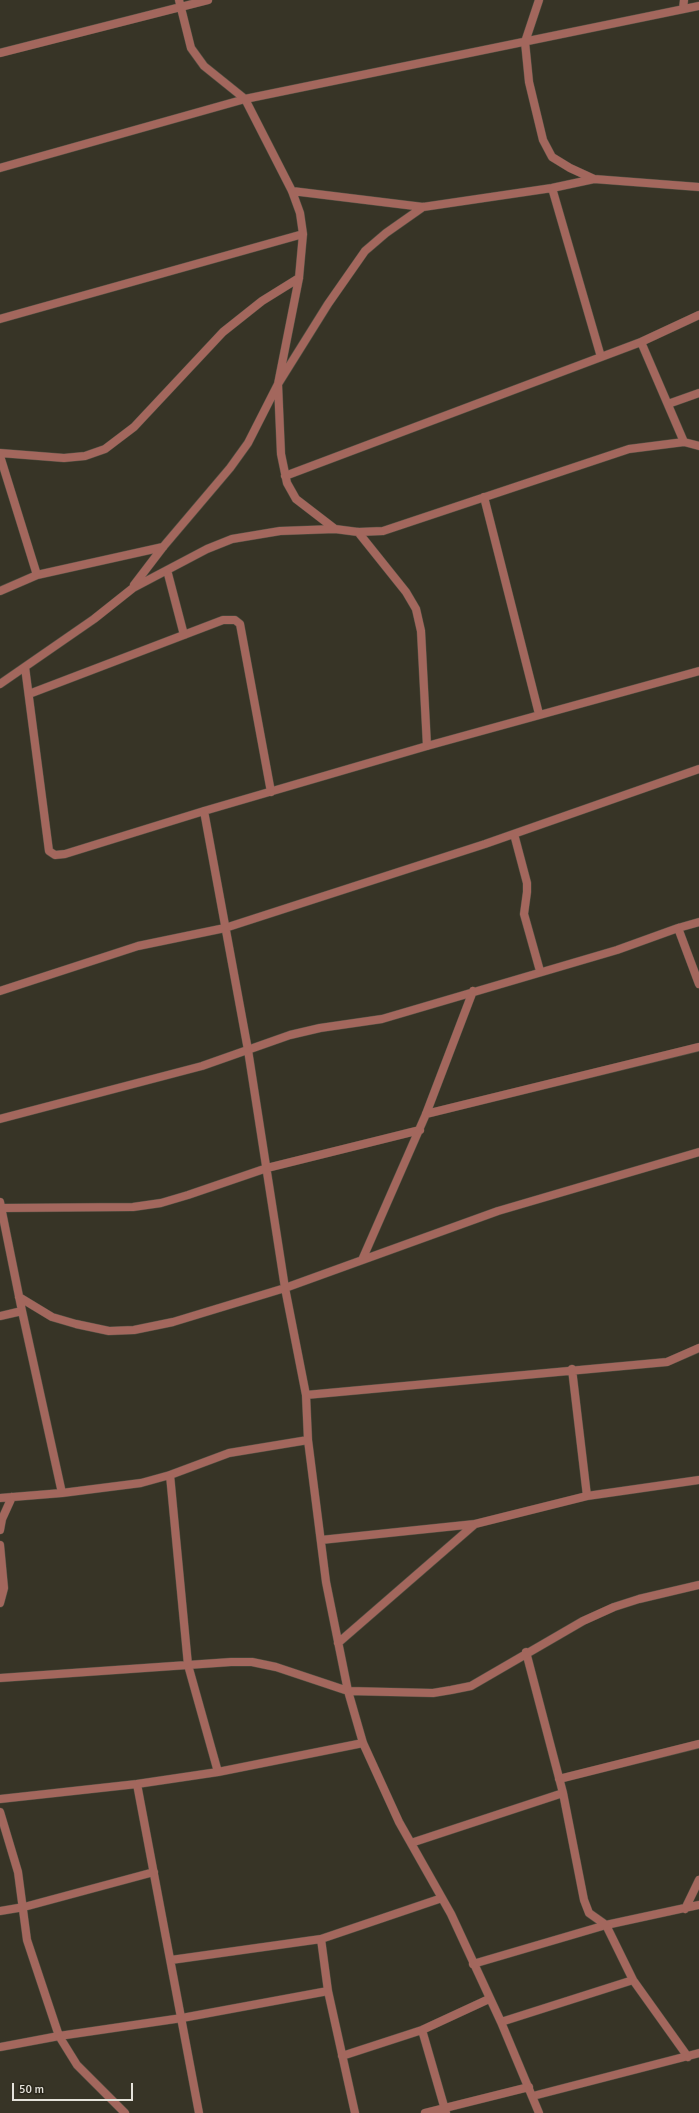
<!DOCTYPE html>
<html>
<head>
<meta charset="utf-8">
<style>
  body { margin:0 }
  #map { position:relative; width:699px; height:2113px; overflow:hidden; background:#373426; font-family:Signika,sans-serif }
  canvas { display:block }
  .scale { position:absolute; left:12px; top:2083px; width:121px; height:18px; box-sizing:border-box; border:2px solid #e5e3db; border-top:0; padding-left:5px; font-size:12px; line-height:14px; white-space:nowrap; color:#e5e3db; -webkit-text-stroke:3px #2c291d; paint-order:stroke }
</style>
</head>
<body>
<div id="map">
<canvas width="699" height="2113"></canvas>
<div class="scale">50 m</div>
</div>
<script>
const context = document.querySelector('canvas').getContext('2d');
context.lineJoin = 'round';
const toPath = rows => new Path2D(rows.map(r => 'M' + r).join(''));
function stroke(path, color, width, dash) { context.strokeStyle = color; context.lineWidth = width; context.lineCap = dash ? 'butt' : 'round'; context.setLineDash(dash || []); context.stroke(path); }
const minor = toPath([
  [179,0,191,48,204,66,245,99,292,191,300,213,303,234,299,278,278,384,281,454,287,483,296,499,335,529],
  [539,0,525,42,529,82,543,140,552,157,570,168,594,179],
  [683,9,684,0],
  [0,53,208,0],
  [0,168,245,99,699,6],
  [552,188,601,357],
  [292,191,423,207,552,188,594,179,699,187],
  [0,319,303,234],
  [641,342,684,442],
  [668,404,699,393],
  [0,453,64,458,85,456,105,449,134,427,223,332,262,301,299,278],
  [0,456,37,575],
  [285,476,641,342,699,315],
  [484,497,539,714],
  [358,532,406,592,416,609,421,631,427,746],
  [167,570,184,635],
  [134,585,163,547,230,468,248,443,278,384,328,304,365,251,386,233,423,207],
  [0,591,37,575,163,547],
  [25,667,49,851,55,855,65,854,204,811,427,746,699,671],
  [0,684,94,619,133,588,207,549,232,539,280,531,335,529,358,532,383,531,629,449,684,442,699,446],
  [29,694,223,620,235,620,240,624,271,792],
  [204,811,248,1050,285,1288,306,1395,308,1440,326,1582,348,1691,363,1743,399,1822,451,1914,501,2022,539,2113],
  [514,834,527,883,527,892,524,914,540,971],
  [678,928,699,984],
  [0,991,138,946,225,928,485,844,699,769],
  [426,1114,699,1047],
  [0,1119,202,1066,290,1035,320,1028,382,1019,617,950,678,928,699,922],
  [0,1202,22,1311,62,1493],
  [1,1208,133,1207,161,1203,188,1195,267,1168,420,1130],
  [362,1260,426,1114,473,991],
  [19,1297,52,1317,76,1324,109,1331,134,1330,173,1322,285,1288,498,1211,699,1152],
  [0,1316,22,1311],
  [572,1369,587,1496],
  [306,1395,667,1362,699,1348],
  [170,1475,188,1665,218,1772],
  [0,1498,62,1493,141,1483,170,1475,229,1453,308,1440],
  [0,1530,2,1519,12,1497],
  [321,1540,475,1524,587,1496,699,1480],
  [0,1545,4,1588,0,1603],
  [338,1643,475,1524],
  [526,1652,563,1793,584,1900,589,1913,606,1925,633,1980,688,2057],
  [0,1678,231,1662,252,1662,276,1667,348,1691,433,1693,451,1690,471,1686,583,1621,614,1607,639,1599,699,1585],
  [559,1779,699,1744],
  [137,1784,199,2113],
  [0,1799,137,1784,218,1772,363,1743],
  [0,1812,18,1872,27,1940,59,2036,77,2065,125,2113],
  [411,1843,563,1793],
  [685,1909,699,1880],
  [0,1911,24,1907,154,1872],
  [321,1939,328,1991,355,2113],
  [171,1960,321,1939,442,1898],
  [473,1964,606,1925,699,1905],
  [501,2022,633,1980],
  [422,2030,446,2113],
  [0,2047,59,2036,182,2018,328,1991],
  [342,2056,422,2030,489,1999],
  [533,2096,699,2053],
  [425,2113,529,2087]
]);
stroke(minor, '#535043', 9);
stroke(minor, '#a3675d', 8);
</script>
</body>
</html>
